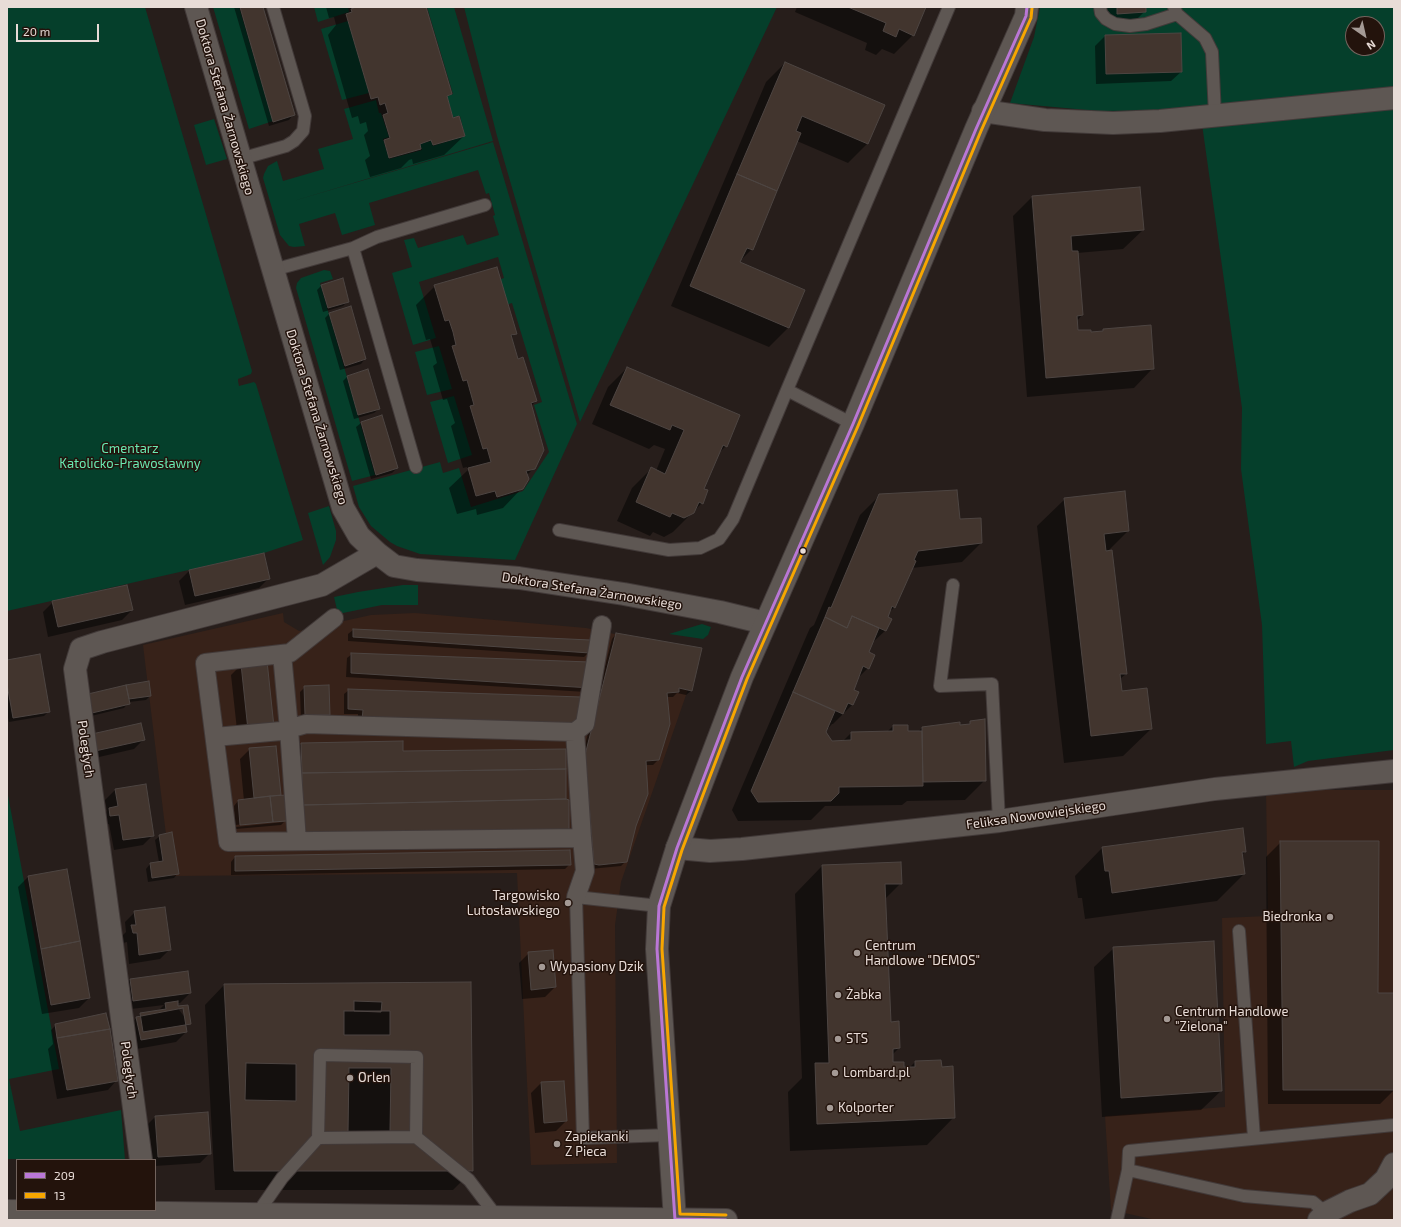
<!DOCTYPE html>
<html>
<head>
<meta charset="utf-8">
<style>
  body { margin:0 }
  #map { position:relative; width:1401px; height:1227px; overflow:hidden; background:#271e1b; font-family:"Exo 2",sans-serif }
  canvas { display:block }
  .frame { position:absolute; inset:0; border:8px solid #e8dcd7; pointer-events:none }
  .legend { position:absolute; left:16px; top:1159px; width:140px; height:52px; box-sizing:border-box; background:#23130c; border:1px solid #72635d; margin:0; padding:5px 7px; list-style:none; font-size:12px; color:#e8dcd7 }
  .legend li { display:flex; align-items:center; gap:8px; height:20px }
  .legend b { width:20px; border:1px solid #72635d }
  .north { position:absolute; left:1345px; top:16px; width:40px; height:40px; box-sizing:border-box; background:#23130c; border:1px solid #72635d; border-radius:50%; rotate:146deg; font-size:11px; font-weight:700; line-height:16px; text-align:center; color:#e8dcd7 }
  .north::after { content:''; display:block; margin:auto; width:14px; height:18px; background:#a49a95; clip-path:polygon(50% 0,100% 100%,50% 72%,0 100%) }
  .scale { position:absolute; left:16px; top:24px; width:83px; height:18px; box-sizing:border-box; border:2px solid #e8dcd7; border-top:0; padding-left:5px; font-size:12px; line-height:14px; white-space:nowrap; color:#e8dcd7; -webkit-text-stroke:3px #23130c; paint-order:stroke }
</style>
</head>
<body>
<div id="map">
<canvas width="1401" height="1227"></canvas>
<div class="frame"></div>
<ul class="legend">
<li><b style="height:5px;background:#ba77d6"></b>209</li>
<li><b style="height:5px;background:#f7a600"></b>13</li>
</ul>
<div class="north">N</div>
<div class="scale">20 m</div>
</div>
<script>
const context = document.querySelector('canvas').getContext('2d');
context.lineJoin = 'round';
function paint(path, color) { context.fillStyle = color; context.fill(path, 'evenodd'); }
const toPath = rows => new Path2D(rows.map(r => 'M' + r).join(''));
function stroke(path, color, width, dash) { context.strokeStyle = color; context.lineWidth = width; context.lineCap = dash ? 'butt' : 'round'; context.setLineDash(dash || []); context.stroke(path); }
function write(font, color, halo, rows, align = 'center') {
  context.font = font + ' "Exo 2",sans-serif'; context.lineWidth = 3; context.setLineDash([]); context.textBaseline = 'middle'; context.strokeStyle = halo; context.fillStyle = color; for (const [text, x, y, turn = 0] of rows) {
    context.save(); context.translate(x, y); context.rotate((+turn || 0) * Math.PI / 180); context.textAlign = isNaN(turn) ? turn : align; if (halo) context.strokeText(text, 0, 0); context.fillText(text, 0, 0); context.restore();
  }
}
const built = toPath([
  [283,613,284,622,299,631,371,615,415,613,586,628,701,652,621,882,615,925,617,1163,531,1165,517,873,171,876,143,645],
  [1266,790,1394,790,1394,1220,1156,1220,1111,1210,1105,1116,1225,1107,1222,918,1268,916]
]);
const green = toPath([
  [7,7,145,7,252,371,251,374,238,379,238,381,239,386,254,382,256,384,303,540,264,553,7,611],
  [213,7,239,7,273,121,249,129],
  [314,7,348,7,349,12,318,22],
  [427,7,454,7,493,141,290,202,493,142,577,424,515,560,420,554,397,546,390,542,371,526,359,507,353,486,440,462,443,473,459,468,471,507,523,491,549,452,534,405,542,402,512,303,503,306,495,281,504,278,498,257,419,282,436,338,413,345,392,273,412,267,404,240,414,238,418,248,463,235,467,245,499,235,493,216,495,215,489,193,486,194,478,170,369,203,375,225,342,235,335,213,299,224,305,246,294,247,289,246,280,235,263,178,264,174,268,166,277,161,283,181,324,169,318,149,353,139,344,109,376,100,379,113,381,113,389,137,383,139,389,159,422,150,420,144,431,141,433,146,465,136,460,116,453,117,447,96,453,94],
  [464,7,777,7,580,422,497,136],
  [1040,7,1394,7,1394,750,1308,761,1294,767,1291,741,1266,744,1262,625,1241,469,1242,408,1200,110,1098,111,1010,103,1034,37],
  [1353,24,1377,24,1377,48,1353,48],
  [348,21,369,93,342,100,321,29],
  [214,119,227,159,206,165,194,125],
  [324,270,330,271,333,279,320,283,375,475,352,481,296,288,297,283,301,278],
  [439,346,452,389,427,395,415,352],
  [454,396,472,455,448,463,430,402],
  [329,506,336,531,336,540,330,557,323,565,308,513],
  [403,585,418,585,418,605,382,605,338,614,334,597,358,592],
  [702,624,711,627,708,635,703,639,669,634],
  [7,790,59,1069,9,1079,20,1131,121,1110,125,1160,7,1159]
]);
const shadow = toPath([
  [234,7,262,7,293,115,289,120,269,126],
  [326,7,425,7,451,94,446,98,452,119,464,136,444,155,413,164,412,159,409,160,401,168,370,177,365,160,370,156,364,135,368,131,366,122,360,124,358,116,352,118,328,35,336,25,334,17,329,18],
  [797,7,925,7,913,35,894,54,882,49,876,55,865,50,867,43,795,12],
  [1106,7,1145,7,1145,11,1135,21,1108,23],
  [1105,36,1181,72,1171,81,1096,84,1095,46],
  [785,63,884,105,867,144,848,163,797,141,752,249,738,263,788,328,769,347,671,306,766,82],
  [1139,188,1143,230,1123,249,1077,253,1082,315,1077,321,1077,331,1090,333,1101,332,1104,330,1153,368,1134,388,1027,397,1013,216,1032,197],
  [321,286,348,301,343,306,323,312,317,290],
  [435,286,515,333,511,338,517,360,536,401,531,406,534,468,527,475,522,488,503,508,477,515,476,509,457,514,449,488,468,470,467,467,463,468,451,426,455,423,447,399,443,400,433,366,437,363,434,352,430,339,426,340,416,305],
  [330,313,365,359,361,364,340,370,325,318],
  [627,368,726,446,718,454,703,489,702,503,673,532,664,537,653,532,650,536,617,521,632,488,651,469,656,471,665,449,654,445,649,449,592,424,608,387],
  [347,377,379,409,374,413,354,419,343,381],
  [382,417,397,468,392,473,371,479,356,427,361,423],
  [880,495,959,520,981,543,962,562,912,568,895,607,888,613,886,630,871,644,868,653,868,668,857,679,852,690,858,693,852,705,833,724,832,724,825,732,831,742,843,741,851,733,887,732,893,726,907,732,918,732,922,728,967,726,971,722,985,780,965,800,907,801,902,805,825,806,811,820,738,821,732,810,806,637,810,628,814,625,860,515],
  [1065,499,1128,531,1108,551,1126,674,1120,679,1121,692,1151,729,1123,756,1064,763,1037,526],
  [264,554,269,578,259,588,185,605,179,581,189,571],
  [53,602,132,610,122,620,48,637,43,612],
  [353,630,589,652,584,657,348,641,348,634],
  [616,634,691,691,686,695,677,693,673,697,667,697,658,760,653,765,646,765,635,826,626,861,621,866,590,869,581,761,612,639],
  [352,654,590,688,586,692,346,677,347,658],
  [7,661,49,711,44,716,9,722,7,714],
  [241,665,273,727,238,739,231,675],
  [126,686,150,696,146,700,129,702,124,708,87,717,88,695],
  [305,687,329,714,324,719,301,720,300,692],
  [349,690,580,698,358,724,358,714,344,714,344,694],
  [144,739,134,749,86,760,83,745],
  [402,742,402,752,565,800,300,840,296,749,301,744],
  [250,749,280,795,278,797,286,820,235,825,234,806,238,801,244,801,240,759],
  [115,790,153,835,143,845,114,850,109,824,100,825,99,819,107,811,105,800],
  [284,822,281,825,236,829,236,827],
  [160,836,178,873,174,878,148,882,146,869,150,864,159,862,155,840],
  [1281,842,1377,994,1394,994,1394,1090,1380,1104,1268,1104,1266,857],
  [1102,848,1245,852,1242,855,1244,874,1217,901,1085,919,1082,898,1078,898,1075,876],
  [235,857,570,864,565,869,231,875,231,862],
  [822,866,901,883,885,899,890,1023,899,1048,892,1055,893,1063,903,1068,909,1068,915,1062,954,1117,927,1145,790,1151,788,1092,802,1078,795,894],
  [28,877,89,998,79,1008,42,1014,18,887],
  [135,912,170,949,160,959,129,964,127,942,123,943,122,936,126,932,125,922],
  [1114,948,1221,1091,1201,1110,1102,1117,1094,967],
  [529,953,555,987,545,997,522,999,519,963],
  [130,979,190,993,180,1003,177,1003,177,1007,189,1023,185,1028,186,1032,176,1042,131,1050,127,1027,141,1014,161,1011,160,1009,164,1005,123,1010,120,989],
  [470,983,472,1171,453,1190,215,1190,205,1005,224,985],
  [56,1025,117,1080,108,1090,57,1099,48,1049,53,1044,51,1030],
  [541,1083,566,1121,556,1131,535,1133,531,1093],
  [155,1117,210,1153,200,1163,155,1166,155,1160,148,1160,145,1127]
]);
const building = toPath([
  [240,7,263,7,295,115,273,122,240,7],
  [356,7,426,7,452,94,447,96,453,118,459,116,465,136,433,145,431,140,420,144,421,149,389,158,384,140,390,138,383,115,388,113,385,103,380,105,378,97,371,99,346,14,352,12,351,9,356,7],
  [848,7,926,7,914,36,899,29,896,37,883,31,886,23,848,7],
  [1117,7,1146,7,1146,12,1117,14,1117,7],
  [1181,33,1182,72,1106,74,1105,35,1181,33],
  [785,62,885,105,868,144,802,116,796,131,801,133,777,191,737,174,785,62],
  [737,174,777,191,753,250,747,248,740,262,805,290,789,328,690,286,737,174],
  [1140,187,1144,230,1071,236,1072,251,1078,251,1083,315,1077,316,1078,330,1091,330,1091,332,1103,331,1103,329,1151,325,1154,369,1046,378,1032,196,1140,187],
  [497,267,517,334,511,335,518,359,523,357,537,401,531,403,544,450,535,469,526,471,529,479,523,489,497,497,495,491,476,496,468,468,491,462,487,448,483,449,470,406,474,405,467,380,463,381,452,346,456,345,453,332,449,320,445,321,434,285,497,267],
  [343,278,349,302,328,308,321,285,343,278],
  [351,306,366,359,345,366,329,313,351,306],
  [627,367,740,415,727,447,723,445,704,489,708,490,703,504,699,502,694,513,684,518,672,513,670,517,636,502,651,467,665,474,684,430,672,425,670,430,610,405,627,367],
  [368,369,380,409,358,415,347,376,368,369],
  [382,415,398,468,376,475,361,422,382,415],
  [957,490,960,519,981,518,982,543,918,551,914,560,916,561,895,608,892,606,888,617,892,619,886,631,852,616,847,628,825,617,829,607,831,608,879,494,957,490],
  [1125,491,1129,531,1104,534,1106,551,1112,550,1127,674,1120,674,1122,691,1147,688,1152,729,1091,736,1064,498,1125,491],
  [264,553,270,579,195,596,189,570,264,553],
  [127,585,133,610,58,627,52,601,127,585],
  [852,616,879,628,869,652,875,655,869,669,863,666,854,690,859,692,853,705,848,703,843,714,793,692,825,617,847,628,852,616],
  [353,629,590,640,590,653,353,637,353,629],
  [616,633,702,648,692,691,679,688,679,692,667,693,670,724,659,760,646,761,648,794,636,826,627,862,599,865,594,864,585,755,616,633],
  [351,653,589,662,591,688,351,673,351,653],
  [40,654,50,712,13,718,7,684,7,660,40,654],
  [267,661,274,727,248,730,241,664,267,661],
  [149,681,151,696,129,699,126,685,149,681],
  [126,685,130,704,92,713,88,694,126,685],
  [329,685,330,715,305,715,304,686,329,685],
  [348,689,581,697,581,724,362,720,363,710,348,709,348,689],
  [793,692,835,711,826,732,832,741,851,740,851,732,893,731,893,725,908,725,908,731,922,731,923,786,839,787,839,793,831,801,758,802,751,791,793,692],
  [985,719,986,781,923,782,922,727,960,722,960,725,970,724,970,721,985,719],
  [141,723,145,740,95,751,92,734,141,723],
  [403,741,403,751,566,749,566,769,302,773,301,743,403,741],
  [276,746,281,795,254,798,249,748,276,746],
  [566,769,566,799,303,805,302,773,566,769],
  [146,784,154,836,123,840,119,815,110,816,109,808,118,806,115,789,146,784],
  [287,795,290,817,286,821,273,822,270,796,287,795],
  [270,796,273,822,240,825,238,800,270,796],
  [566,799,569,800,569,830,305,836,303,805,566,799],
  [1243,828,1246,852,1242,852,1245,874,1112,893,1109,871,1105,871,1102,847,1243,828],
  [172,832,179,874,152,878,150,863,163,861,159,835,172,832],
  [1280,841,1379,841,1378,993,1394,993,1394,1090,1283,1090,1280,841],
  [570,850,571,865,235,871,235,856,570,850],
  [901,862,902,884,885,884,891,1022,899,1021,900,1048,893,1049,893,1062,904,1062,904,1067,915,1067,915,1061,941,1060,942,1067,953,1066,955,1118,817,1124,815,1063,829,1063,822,865,901,862],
  [67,869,80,941,41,949,28,876,67,869],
  [165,907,171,950,139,955,137,933,133,933,131,925,136,925,134,911,165,907],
  [80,941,90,998,51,1005,41,949,80,941],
  [1214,941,1222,1091,1121,1098,1113,947,1214,941],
  [553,950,556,987,531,990,528,952,553,950],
  [188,971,191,993,133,1001,130,979,188,971],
  [471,982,473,1171,234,1171,224,984,471,982],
  [178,1001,178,1006,188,1005,191,1024,143,1032,140,1013,166,1009,165,1003,178,1001],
  [354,1001,382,1002,381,1012,354,1011,354,1001],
  [183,1008,187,1032,141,1040,136,1017,183,1008],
  [344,1011,390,1011,390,1035,344,1035,344,1011],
  [106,1013,110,1029,57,1038,55,1024,106,1013],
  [110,1029,118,1081,67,1090,57,1038,110,1029],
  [246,1063,296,1064,296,1101,245,1100,246,1063],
  [349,1068,391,1068,390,1132,348,1132,349,1068],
  [564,1081,567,1121,544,1123,541,1082,564,1081],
  [208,1112,211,1154,158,1157,155,1116,208,1112]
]);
const service = toPath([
  [1100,7,1101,13,1106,19,1115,24,1130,26,1146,24,1177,14],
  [1174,7,1177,14,1205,38,1212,52,1215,115],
  [240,159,286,146,294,141,303,131,305,116,273,7],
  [353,248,377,237,485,205],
  [273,270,353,248,416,467],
  [787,390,949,7],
  [559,530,669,550,700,548,719,539,733,519,787,390,853,424],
  [953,585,940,686,992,684,999,821],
  [659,906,576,897,583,1138,669,1135],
  [1239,931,1254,1138],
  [318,1138,320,1055,417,1057,416,1137],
  [1128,1170,1244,1196,1313,1202,1326,1213],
  [257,1214,282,1178,318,1138,416,1137,469,1180,497,1217],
  [1117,1220,1128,1170,1129,1151,1394,1125]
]);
const pedestrian = toPath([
  [334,618,290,653,205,663,228,842,582,838,585,871,576,897],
  [282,654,289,729,297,841],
  [575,732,585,724,602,625],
  [215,737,281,731,306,724,575,732,582,838]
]);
const minor = toPath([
  [196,7,343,508,359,536,377,553,394,566,417,570,519,578,624,594,720,612,765,623],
  [983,111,1045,120,1113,123,1160,121,1394,98],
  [677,848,710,851,742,849,999,821,1215,789,1394,771],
  [141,1160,75,669,81,649,102,642,322,585,377,553],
  [1319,1220,1326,1213,1350,1201,1370,1194,1386,1179,1394,1164]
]);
const tertiary = toPath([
  [675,1220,657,949,659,906,677,848,742,677,853,424,976,129,1026,16,1027,7]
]);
const secondary = toPath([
  [7,1211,726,1220]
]);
const bus1 = toPath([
  [675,1219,726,1220],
  [675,1220,657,949,659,906,677,848,742,677,853,424,976,129,1026,16,1027,7]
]);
const bus2 = toPath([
  [726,1215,680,1214,662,949,664,907,682,850,747,679,858,426,981,131,1031,18,1032,8]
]);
const markers = [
  [803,551,3.5,"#e8dcd7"],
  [568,903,4,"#a49a95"],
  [1330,917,4,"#a49a95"],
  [857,953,4,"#a49a95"],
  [542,967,4,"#a49a95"],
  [838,995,4,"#a49a95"],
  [1167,1019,4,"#a49a95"],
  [838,1039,4,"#a49a95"],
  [835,1073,4,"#a49a95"],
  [350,1078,4,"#a49a95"],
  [830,1108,4,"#a49a95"],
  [557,1144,4,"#a49a95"]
];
const streetNames = [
  ["Doktora Stefana Żarnowskiego",225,107,74],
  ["Doktora Stefana Żarnowskiego",317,417,73],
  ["Doktora Stefana Żarnowskiego",592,591,9],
  ["Poległych",86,749,82],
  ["Feliksa Nowowiejskiego",1036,815,-8],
  ["Poległych",129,1070,82]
];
const parkNames = [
  ["Cmentarz",130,449],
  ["Katolicko-Prawosławny",130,464]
];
const poiNames = [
  ["Targowisko",560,896,"right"],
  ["Lutosławskiego",560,911,"right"],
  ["Biedronka",1322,917,"right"],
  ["Centrum",865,946],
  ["Handlowe \"DEMOS\"",865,961],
  ["Wypasiony Dzik",550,967],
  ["Żabka",846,995],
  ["Centrum Handlowe",1175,1012],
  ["\"Zielona\"",1175,1027],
  ["STS",846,1039],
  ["Lombard.pl",843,1073],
  ["Orlen",358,1078],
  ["Kolporter",838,1108],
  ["Zapiekanki",565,1137],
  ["Z Pieca",565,1152]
];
paint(built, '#372219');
paint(green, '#053f2b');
paint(shadow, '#0007');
paint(building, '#42352e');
stroke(building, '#4d4542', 1);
stroke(service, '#423a39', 14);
stroke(pedestrian, '#423a39', 20);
stroke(minor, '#423a39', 24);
stroke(tertiary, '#423a39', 24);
stroke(secondary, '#423a39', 24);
stroke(service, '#5e5753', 12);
stroke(pedestrian, '#5e5753', 18);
stroke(minor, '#5e5753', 22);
stroke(tertiary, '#5e5753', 22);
stroke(secondary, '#5e5753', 22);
stroke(bus1, '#ba77d6', 3);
stroke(bus2, '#f7a600', 3);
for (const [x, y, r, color] of markers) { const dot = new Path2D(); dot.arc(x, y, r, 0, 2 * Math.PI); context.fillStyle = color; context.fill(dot); stroke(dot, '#23130c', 1.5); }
write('13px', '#e8dcd7', '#23130c', streetNames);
write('13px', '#69eab2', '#23130c', parkNames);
write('13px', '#e8dcd7', '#23130c', poiNames, 'left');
</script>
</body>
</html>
